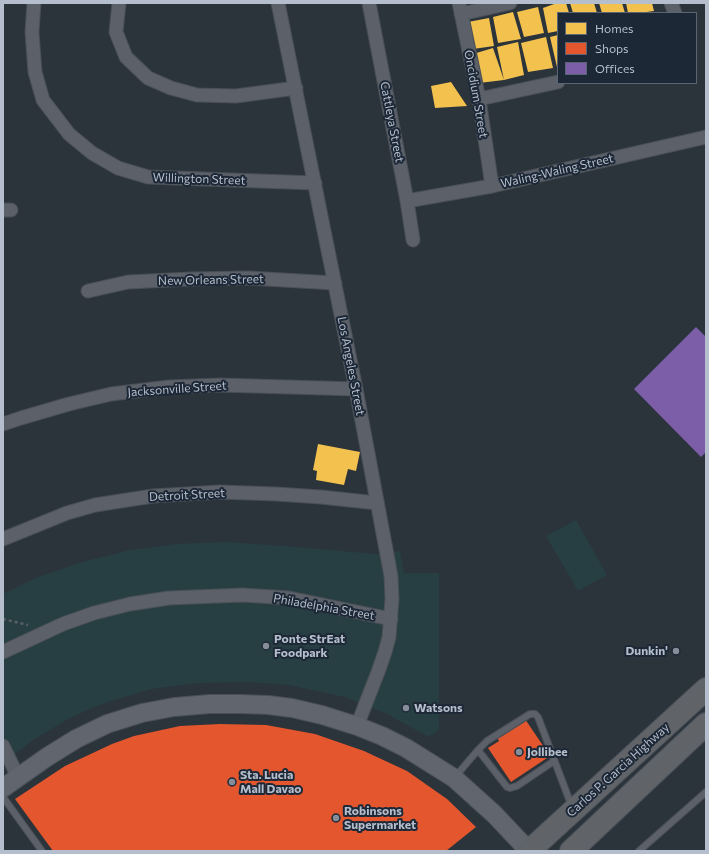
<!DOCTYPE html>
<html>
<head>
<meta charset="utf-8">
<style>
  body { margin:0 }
  #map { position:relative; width:709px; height:854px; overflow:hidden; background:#2b333b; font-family:Commissioner,sans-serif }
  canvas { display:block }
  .frame { position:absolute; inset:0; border:4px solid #b5becc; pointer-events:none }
  .legend { position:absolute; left:557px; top:12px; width:140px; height:72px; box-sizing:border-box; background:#1d2837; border:1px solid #5a6473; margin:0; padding:5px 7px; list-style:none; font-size:12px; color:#b5becc }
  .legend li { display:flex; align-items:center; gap:8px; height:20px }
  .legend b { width:20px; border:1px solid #5a6473 }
</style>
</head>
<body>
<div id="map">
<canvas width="709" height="854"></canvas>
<div class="frame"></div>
<ul class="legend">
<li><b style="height:11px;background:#f2c14e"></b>Homes</li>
<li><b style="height:11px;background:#e4572e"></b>Shops</li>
<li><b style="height:11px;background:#7b5ea7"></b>Offices</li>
</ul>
</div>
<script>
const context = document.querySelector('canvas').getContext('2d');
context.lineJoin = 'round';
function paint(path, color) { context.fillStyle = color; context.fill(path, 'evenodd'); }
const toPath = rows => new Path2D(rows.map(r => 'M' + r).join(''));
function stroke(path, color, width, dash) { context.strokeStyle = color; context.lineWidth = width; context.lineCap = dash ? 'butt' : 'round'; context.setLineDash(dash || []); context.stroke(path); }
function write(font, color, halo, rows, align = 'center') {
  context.font = font + ' Commissioner,sans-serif'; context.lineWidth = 4; context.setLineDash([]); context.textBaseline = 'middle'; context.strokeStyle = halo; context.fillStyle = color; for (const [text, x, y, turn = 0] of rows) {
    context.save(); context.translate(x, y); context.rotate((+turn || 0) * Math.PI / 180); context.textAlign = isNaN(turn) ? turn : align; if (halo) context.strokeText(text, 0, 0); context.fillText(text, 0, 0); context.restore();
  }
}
const green = toPath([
  [576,520,607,575,578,591,546,536],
  [226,542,285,546,376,554,400,551,404,573,439,573,439,730,429,737,385,713,344,697,289,685,248,682,200,683,152,689,104,703,70,718,33,740,3,763,3,594,35,578,82,562,130,550,175,544]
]);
const homes = toPath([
  [557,3,566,3,569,13,558,13,558,31,548,33,543,8],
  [570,3,594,3,597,13,573,13],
  [599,3,622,3,625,13,602,13],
  [626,3,652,3,654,11,639,13,628,13],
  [538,7,544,33,524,37,517,12],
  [513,12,521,39,498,43,493,17],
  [489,18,494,46,473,49,468,22],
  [558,35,558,67,557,67,550,37],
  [546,37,553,68,528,72,521,43],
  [518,42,524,75,504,80,479,83,473,54,493,48,504,80,497,47],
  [451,82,467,106,435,108,431,86],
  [318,444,360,452,356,471,348,469,344,485,316,480,317,471,313,470]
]);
const shops = toPath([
  [525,719,550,756,511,782,488,748,499,741,497,737],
  [220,724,266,725,315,734,364,751,407,771,447,799,476,827,446,851,53,851,15,799,65,766,112,744,134,736,180,726]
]);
const offices = toPath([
  [696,327,706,337,706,452,701,457,634,389]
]);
const path = toPath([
  [3,619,28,625]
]);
const service = toPath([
  [478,750,487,741,530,714,535,714,538,717,572,807],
  [455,777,478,750,507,787,510,788,517,786,554,761],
  [3,797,42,851],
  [639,851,706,792]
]);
const minor = toPath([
  [34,3,32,32,35,72,43,100,69,134,92,153,118,168,148,177,315,183],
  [119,3,116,32,126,57,148,78,171,88,197,95,236,96,296,88],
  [278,3,356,389,391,576,392,599,389,637,385,652,378,672,357,726],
  [369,3,407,201,413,240],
  [459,3,479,99,492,186],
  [671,3,675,13],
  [461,14,510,3],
  [479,99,558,82],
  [407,201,492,186,706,137],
  [3,210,11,210],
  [88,291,128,282,190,279,248,278,335,283],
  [3,424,21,418,69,404,111,394,169,387,220,385,356,389],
  [3,539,67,513,95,505,153,496,220,492,276,494,321,497,377,503],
  [3,652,63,624,94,613,130,604,169,598,243,595,289,598,391,619],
  [3,746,18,777]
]);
const secondary = toPath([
  [3,788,47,757,76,739,107,724,142,713,174,707,210,704,241,704,268,705,292,708,322,715,357,726,382,736,406,748,454,778,494,814,529,851]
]);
const trunk = toPath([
  [529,851,706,689],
  [571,851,706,724]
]);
const markers = [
  [266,646,4,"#858d99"],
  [676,651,4,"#858d99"],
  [406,708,4,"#858d99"],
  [519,752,4,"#858d99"],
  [232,782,4,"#858d99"],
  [336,818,4,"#858d99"]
];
const streetNames = [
  ["Oncidium Street",476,94,80],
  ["Cattleya Street",392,122,79],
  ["Waling-Waling Street",557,171,-13],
  ["Willington Street",199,179,2],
  ["New Orleans Street",211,280,-1],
  ["Los Angeles Street",351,366,79],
  ["Jacksonville Street",177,389,-4],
  ["Detroit Street",187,495,-3],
  ["Philadelphia Street",324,607,10],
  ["Carlos P. Garcia Highway",618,770,-42]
];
const poiNames = [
  ["Ponte StrEat",274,639],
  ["Foodpark",274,653],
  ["Dunkin'",668,651,"right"],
  ["Watsons",414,708],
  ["Jollibee",527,752],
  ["Sta. Lucia",240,775],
  ["Mall Davao",240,789],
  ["Robinsons",344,811],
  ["Supermarket",344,825]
];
paint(green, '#273f42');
paint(homes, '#f2c14e');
paint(shops, '#e4572e');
paint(offices, '#7b5ea7');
stroke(service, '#494f55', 8);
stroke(minor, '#494f55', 15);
stroke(secondary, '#494f55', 20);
stroke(trunk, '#484e57', 24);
stroke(path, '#596066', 2.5, [3, 3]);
stroke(service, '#5b6069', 6);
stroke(minor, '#5b6069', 13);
stroke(secondary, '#60656e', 18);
stroke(trunk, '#606469', 22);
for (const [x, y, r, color] of markers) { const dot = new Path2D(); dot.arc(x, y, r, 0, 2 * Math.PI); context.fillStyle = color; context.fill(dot); stroke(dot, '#1d2837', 1.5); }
write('12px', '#b5becc', '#1d2837', streetNames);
write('bold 12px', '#b5becc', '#1d2837', poiNames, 'left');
</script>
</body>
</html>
